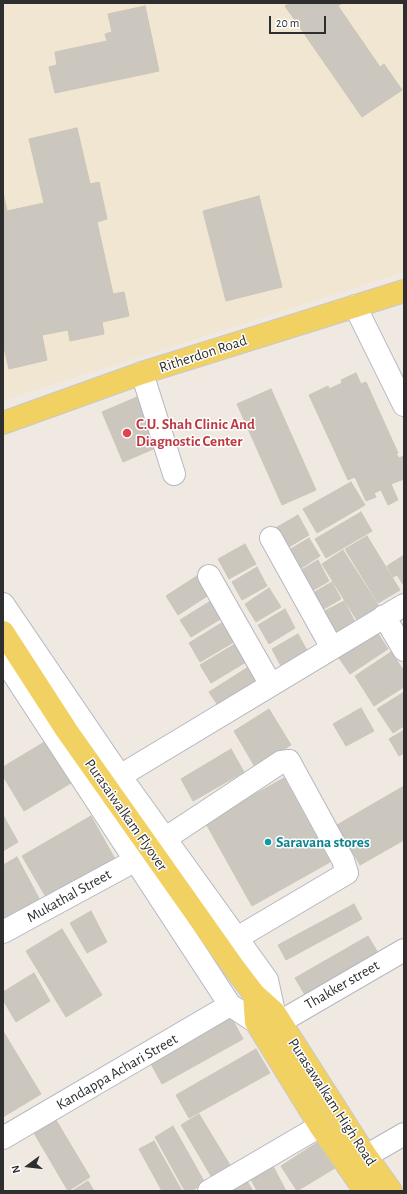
<!DOCTYPE html>
<html>
<head>
<meta charset="utf-8">
<style>
  body { margin:0 }
  #map { position:relative; width:407px; height:1194px; overflow:hidden; background:#efe9e1; font-family:"Alegreya Sans",sans-serif }
  canvas { display:block }
  .frame { position:absolute; inset:0; border:4px solid #2e2e2e; pointer-events:none }
  .north { position:absolute; left:8px; top:1146px; width:40px; height:40px; -webkit-text-stroke:3px #fff; paint-order:stroke; rotate:255deg; font-size:11px; font-weight:700; line-height:16px; text-align:center; color:#2e2e2e }
  .north::after { content:''; display:block; margin:auto; width:14px; height:18px; background:#2e2e2e; clip-path:polygon(50% 0,100% 100%,50% 72%,0 100%) }
  .scale { position:absolute; left:269px; top:16px; width:57px; height:18px; box-sizing:border-box; border:2px solid #2e2e2e; border-top:0; padding-left:5px; font-size:12px; line-height:14px; white-space:nowrap; color:#2e2e2e; -webkit-text-stroke:3px #fff; paint-order:stroke }
</style>
</head>
<body>
<div id="map">
<canvas width="407" height="1194"></canvas>
<div class="frame"></div>
<div class="north">N</div>
<div class="scale">20 m</div>
</div>
<script>
const context = document.querySelector('canvas').getContext('2d');
context.lineJoin = 'round';
function paint(path, color) { context.fillStyle = color; context.fill(path, 'evenodd'); }
const toPath = rows => new Path2D(rows.map(r => 'M' + r).join(''));
function stroke(path, color, width, dash) { context.strokeStyle = color; context.lineWidth = width; context.lineCap = dash ? 'butt' : 'round'; context.setLineDash(dash || []); context.stroke(path); }
function write(font, color, halo, rows, align = 'center') {
  context.font = font + ' "Alegreya Sans",sans-serif'; context.lineWidth = 3; context.setLineDash([]); context.textBaseline = 'middle'; context.strokeStyle = halo; context.fillStyle = color; for (const [text, x, y, turn = 0] of rows) {
    context.save(); context.translate(x, y); context.rotate((+turn || 0) * Math.PI / 180); context.textAlign = isNaN(turn) ? turn : align; if (halo) context.strokeText(text, 0, 0); context.fillText(text, 0, 0); context.restore();
  }
}
const education = toPath([
  [3,3,404,3,404,272,4,400]
]);
const building = toPath([
  [290,3,342,3,338,6,380,67,384,64,402,90,362,117,285,6,290,3],
  [145,6,159,71,55,93,49,67,57,65,55,52,107,41,105,34,112,32,108,14,145,6],
  [77,128,90,184,99,182,107,219,97,222,113,294,124,292,129,316,102,322,104,334,70,341,68,330,42,335,47,360,9,369,3,344,3,192,7,211,44,203,29,139,77,128],
  [259,196,282,287,226,301,203,211,259,196],
  [356,373,361,384,366,382,398,453,396,454,399,458,404,456,404,479,391,484,398,500,388,505,381,490,374,493,376,497,366,501,355,477,348,480,309,395,328,386,329,389,342,383,341,380,356,373],
  [271,389,316,490,282,505,237,404,271,389],
  [137,397,158,447,123,462,102,412,137,397],
  [351,482,365,505,317,533,303,509,351,482],
  [361,512,372,531,326,558,315,539,361,512],
  [298,515,309,535,284,550,272,530,298,515],
  [367,536,400,590,378,603,345,549,367,536],
  [309,538,320,556,295,572,284,553,309,538],
  [245,544,256,564,229,579,218,559,245,544],
  [343,550,380,608,358,622,322,564,343,550],
  [404,555,404,586,397,575,393,577,387,566,404,555],
  [318,560,329,581,305,595,293,575,318,560],
  [257,567,267,586,242,600,232,582,257,567],
  [203,572,215,591,178,615,166,596,203,572],
  [332,582,341,599,315,614,306,597,332,582],
  [269,588,281,607,256,622,245,604,269,588],
  [217,597,227,615,191,637,180,620,217,597],
  [344,601,355,622,328,636,317,615,344,601],
  [285,609,295,628,269,644,258,625,285,609],
  [228,619,239,639,200,662,189,643,228,619],
  [377,632,388,649,350,674,339,658,377,632],
  [298,634,309,654,282,668,272,649,298,634],
  [240,641,251,659,211,683,200,665,240,641],
  [391,652,404,671,404,687,374,706,355,676,391,652],
  [253,664,265,682,221,710,209,692,253,664],
  [404,692,404,726,393,733,377,709,404,692],
  [361,708,374,731,346,746,333,724,361,708],
  [269,709,291,745,255,767,234,731,269,709],
  [404,730,404,753,399,756,389,739,404,730],
  [46,741,71,783,24,811,3,776,3,767,46,741],
  [231,749,244,772,193,801,181,779,231,749],
  [284,778,330,862,252,906,205,822,284,778],
  [404,786,404,840,360,865,337,825,404,786],
  [3,815,18,842,3,851,3,815],
  [91,816,115,859,47,899,22,856,91,816],
  [17,857,41,902,3,923,3,865,17,857],
  [354,904,362,919,286,960,278,945,354,904],
  [91,911,107,942,87,953,70,923,91,911],
  [62,929,102,995,66,1017,26,951,62,929],
  [368,936,381,958,308,1000,295,978,368,936],
  [34,973,50,1001,16,1022,3,1000,3,992,34,973],
  [231,1017,243,1039,162,1084,150,1062,231,1017],
  [3,1031,41,1094,3,1117,3,1031],
  [256,1049,270,1073,189,1118,176,1095,256,1049],
  [199,1114,230,1165,211,1176,181,1125,199,1114],
  [56,1120,90,1177,68,1191,34,1133,56,1120],
  [173,1126,205,1183,191,1191,185,1191,155,1137,173,1126],
  [154,1141,182,1191,162,1191,139,1149,154,1141],
  [318,1142,335,1168,297,1191,281,1166,318,1142],
  [272,1164,286,1191,257,1191,249,1176,272,1164],
  [88,1181,94,1191,72,1191,88,1181],
  [247,1181,253,1191,230,1191,247,1181]
]);
const minor = toPath([
  [355,306,404,405],
  [142,373,174,474],
  [271,538,332,648],
  [209,576,271,685],
  [3,604,120,776,267,980,274,1012],
  [384,616,404,650],
  [3,658,230,1005,256,1022],
  [120,776,404,605],
  [166,838,281,762,289,761,343,860,347,873,237,938],
  [3,932,136,860],
  [280,1022,404,950],
  [3,1138,230,1005],
  [366,1156,404,1134],
  [209,1191,320,1126]
]);
const major = toPath([
  [3,423,142,373,404,291],
  [3,632,67,731,235,969,254,994,274,1012,366,1156,391,1191],
  [254,994,256,1022,320,1126,365,1191]
]);
const markers = [
  [127,433,5,"#e0444e"],
  [268,842,4,"#0f9aa8"]
];
const streetNames = [
  ["Ritherdon Road",203,354,-18],
  ["Purasaiwalkam Flyover",126,815,55],
  ["Mukathal Street",69,896,-29],
  ["Thakker street",342,985,-30],
  ["Kandappa Achari Street",117,1072,-30],
  ["Purasawalkam High Road",332,1102,57]
];
const healthNames = [
  ["C.U. Shah Clinic And",136,424],
  ["Diagnostic Center",136,441]
];
const cultureNames = [
  ["Saravana stores",276,842]
];
paint(education, '#f0e6d1');
paint(building, '#cbc7bf');
stroke(building, '#cbc5ba', 1);
stroke(minor, '#b4b7c1', 24);
stroke(major, '#c9c9c9', 24);
stroke(minor, '#fff', 22);
stroke(major, '#f2d163', 22);
for (const [x, y, r, color] of markers) { const dot = new Path2D(); dot.arc(x, y, r, 0, 2 * Math.PI); context.fillStyle = color; context.fill(dot); stroke(dot, '#fff', 1.5); }
write('15px', '#2e2e2e', '#fff', streetNames);
write('bold 15px', '#be3a42', '#fff', healthNames, 'left');
write('bold 15px', '#0d838f', '#fff', cultureNames, 'left');
</script>
</body>
</html>
